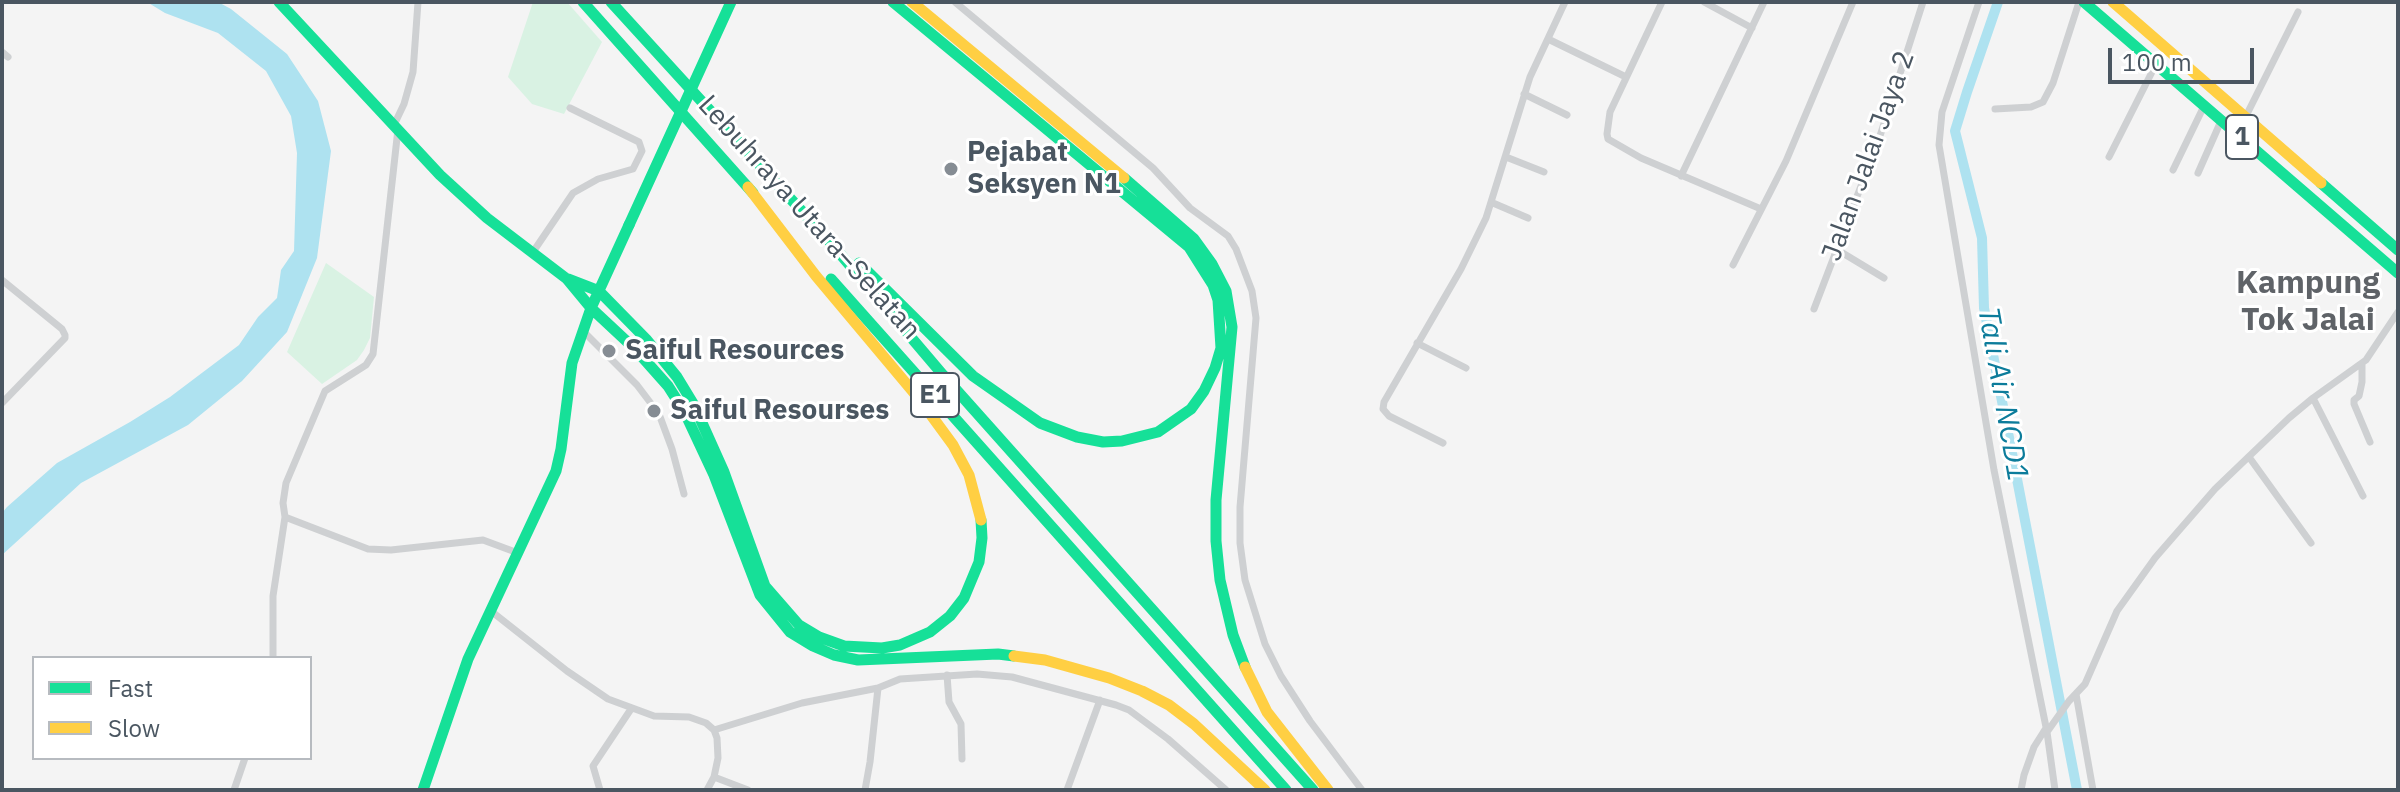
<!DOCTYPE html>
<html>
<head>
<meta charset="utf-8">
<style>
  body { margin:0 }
  #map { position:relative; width:2400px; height:792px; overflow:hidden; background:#f4f4f4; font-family:"IBM Plex Sans",sans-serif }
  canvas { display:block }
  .frame { position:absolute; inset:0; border:4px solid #4a5661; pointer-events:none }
  .legend { position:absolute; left:32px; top:656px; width:280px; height:104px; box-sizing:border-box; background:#fff; border:2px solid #b7bbc0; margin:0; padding:10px 14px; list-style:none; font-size:24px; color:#4a5661 }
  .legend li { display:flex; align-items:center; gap:16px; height:40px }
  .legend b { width:40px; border:2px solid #b7bbc0 }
  .scale { position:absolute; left:2108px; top:48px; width:146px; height:36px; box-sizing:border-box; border:4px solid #4a5661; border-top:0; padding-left:10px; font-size:24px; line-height:28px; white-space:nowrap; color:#4a5661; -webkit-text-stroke:6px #fff; paint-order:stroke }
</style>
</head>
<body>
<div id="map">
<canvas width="2400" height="792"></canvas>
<div class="frame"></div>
<ul class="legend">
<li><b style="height:10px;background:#16e098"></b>Fast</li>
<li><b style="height:10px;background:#ffcf43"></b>Slow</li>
</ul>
<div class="scale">100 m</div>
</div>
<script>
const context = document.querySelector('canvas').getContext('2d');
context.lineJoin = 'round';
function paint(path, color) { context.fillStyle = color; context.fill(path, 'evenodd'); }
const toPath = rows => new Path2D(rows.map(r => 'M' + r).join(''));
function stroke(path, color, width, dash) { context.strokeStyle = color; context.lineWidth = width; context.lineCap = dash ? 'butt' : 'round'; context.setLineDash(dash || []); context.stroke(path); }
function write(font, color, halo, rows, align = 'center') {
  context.font = font + ' "IBM Plex Sans",sans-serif'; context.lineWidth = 6; context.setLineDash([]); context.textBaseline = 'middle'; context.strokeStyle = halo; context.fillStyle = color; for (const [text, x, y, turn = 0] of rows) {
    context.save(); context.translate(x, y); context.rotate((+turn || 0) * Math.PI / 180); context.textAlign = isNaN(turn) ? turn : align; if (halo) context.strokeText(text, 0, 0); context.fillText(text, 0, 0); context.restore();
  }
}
const green = toPath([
  [533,2,567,2,602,42,564,114,532,104,508,77],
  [326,263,374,297,370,338,364,350,357,360,322,384,287,352]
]);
const water = toPath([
  [147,2,218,2,231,9,287,54,318,101,331,151,317,258,287,332,242,381,188,425,81,483,2,555,2,513,7,507,57,463,130,422,170,397,239,345,258,317,277,298,281,270,294,251,297,153,291,116,266,71,218,33,165,13]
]);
const canal = toPath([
  [1998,2,1967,92,1955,131,1982,238,1984,308,2077,790]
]);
const street = toPath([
  [955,2,1153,168,1190,208,1228,236,1236,249,1252,291,1256,318,1240,507,1240,543,1245,580,1265,644,1281,676,1310,721,1362,790],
  [1662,2,1610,112,1607,134,1608,139,1641,158,1761,209],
  [1704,2,1752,28],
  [1979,2,1942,112,1939,145,1994,470,2047,732,2055,790],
  [1548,39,1626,77],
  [2,52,8,57],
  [1524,94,1567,115],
  [1995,109,2031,107,2043,102,2053,83,2079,2],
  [2246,116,2298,12],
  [394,125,404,104,413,72,418,2],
  [1506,157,1544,172],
  [2109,157,2156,64],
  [2173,170,2204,106],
  [2198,173,2221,121],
  [1681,176,1764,2],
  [1493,203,1528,218],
  [1836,249,1884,278],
  [533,252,573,193,598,179,633,169,642,151,639,142,570,108],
  [1733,265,1786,161,1853,2],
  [2,280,62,329,65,335,65,338,2,403],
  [1814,309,1879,139,1923,2],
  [583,331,637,385,659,414,672,449,684,494],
  [1417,343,1466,368],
  [2362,364,2362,382,2359,396,2354,400,2354,404,2370,442],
  [2313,398,2363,496],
  [1443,443,1389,416,1383,409,1384,402,1461,269,1486,218,1530,77,1565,2],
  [2249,457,2311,543],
  [285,517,368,549,391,550,483,540,518,553],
  [491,611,567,671,608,699,654,716,689,717,706,723,714,730,717,738,718,758,714,777,707,790],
  [273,658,273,596,285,517,283,503,286,483,325,391,366,365,373,354,398,129],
  [947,675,949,702,961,724,962,759],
  [2076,694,2093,790],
  [714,730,802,703,878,688,900,679,977,674,1012,677,1116,705,1129,710,1168,739,1226,790],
  [2047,732,2069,701,2085,684,2117,611,2155,558,2215,489,2289,418,2313,398,2366,360,2398,312],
  [714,777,748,790],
  [234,790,245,758],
  [600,790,593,766,631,709],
  [865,790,870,762,878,688],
  [1067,790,1100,700],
  [2021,790,2024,775,2034,747,2046,728]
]);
const fast = toPath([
  [279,2,440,175,487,218,567,279,591,308],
  [583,2,753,193],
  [611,2,830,242,943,375,1313,790],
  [2084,2,2398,273],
  [1124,178,1194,239,1212,264,1226,291,1232,327,1216,500,1216,541,1220,580,1233,635,1245,667],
  [2321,183,2398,250],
  [859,263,973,376,1040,423,1077,437,1103,442,1122,441,1158,432,1191,409,1204,391,1215,368,1221,348,1218,300,1213,285,1189,247,893,2],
  [568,279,599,291],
  [831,279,1286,790],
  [599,291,646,339,677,377,694,405,724,472,765,586,799,625,819,637,844,646,882,648,900,645,930,632,950,616,964,598,979,562,982,538,981,520],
  [591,308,636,350,668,386,684,411,714,475,760,595,790,632,813,646,834,655,858,660,998,654,1014,656],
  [423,790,468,659,556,471,561,449,572,363,591,308,629,225]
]);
const slow = toPath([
  [912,2,1124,178],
  [2113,2,2321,183],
  [748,187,816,276,920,400,953,445,969,475,981,520],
  [1014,656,1045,660,1109,678,1142,691,1169,705,1194,724,1265,790],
  [1245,667,1267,712,1328,790]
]);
const fastBridge = toPath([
  [629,225,731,2]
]);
const markers = [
  [951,169,8,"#868d94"],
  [609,351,8,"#868d94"],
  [654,411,8,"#868d94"]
];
const shields = [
  [2242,137,32],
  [935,395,48]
];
const shieldNames = [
  ["1",2242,137],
  ["E1",935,395]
];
const poiNames = [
  ["Pejabat",967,153],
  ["Seksyen N1",967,185],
  ["Saiful Resources",625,351],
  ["Saiful Resourses",670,411]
];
const streetNames = [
  ["Jalan Jalai Jaya 2",1869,156,-70],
  ["Lebuhraya Utara–Selatan",809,218,48]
];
const waterNames = [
  ["Tali Air NCD1",2002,394,80]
];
const quarterNames = [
  ["Kampung",2308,284],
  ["Tok Jalai",2308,321]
];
paint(green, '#d9f2e3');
paint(water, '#aee2f0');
stroke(canal, '#aee2f0', 10);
stroke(street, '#ced0d2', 7);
stroke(fast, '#16e098', 11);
stroke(slow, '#ffcf43', 11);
stroke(fastBridge, '#16e098', 11);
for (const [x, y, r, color] of markers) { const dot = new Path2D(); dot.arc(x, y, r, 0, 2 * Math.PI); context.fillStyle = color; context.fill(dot); stroke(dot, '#fff', 3); }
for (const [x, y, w] of shields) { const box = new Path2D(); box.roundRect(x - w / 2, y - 22, w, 44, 6); context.fillStyle = '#fff'; context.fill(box); stroke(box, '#4a5661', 2); }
write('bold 26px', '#4a5661', null, shieldNames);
write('bold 28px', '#4a5661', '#fff', poiNames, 'left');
write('28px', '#4a5661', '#fff', streetNames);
write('italic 30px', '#0c7c9b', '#fff', waterNames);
write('bold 32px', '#5f6368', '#fff', quarterNames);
</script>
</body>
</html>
